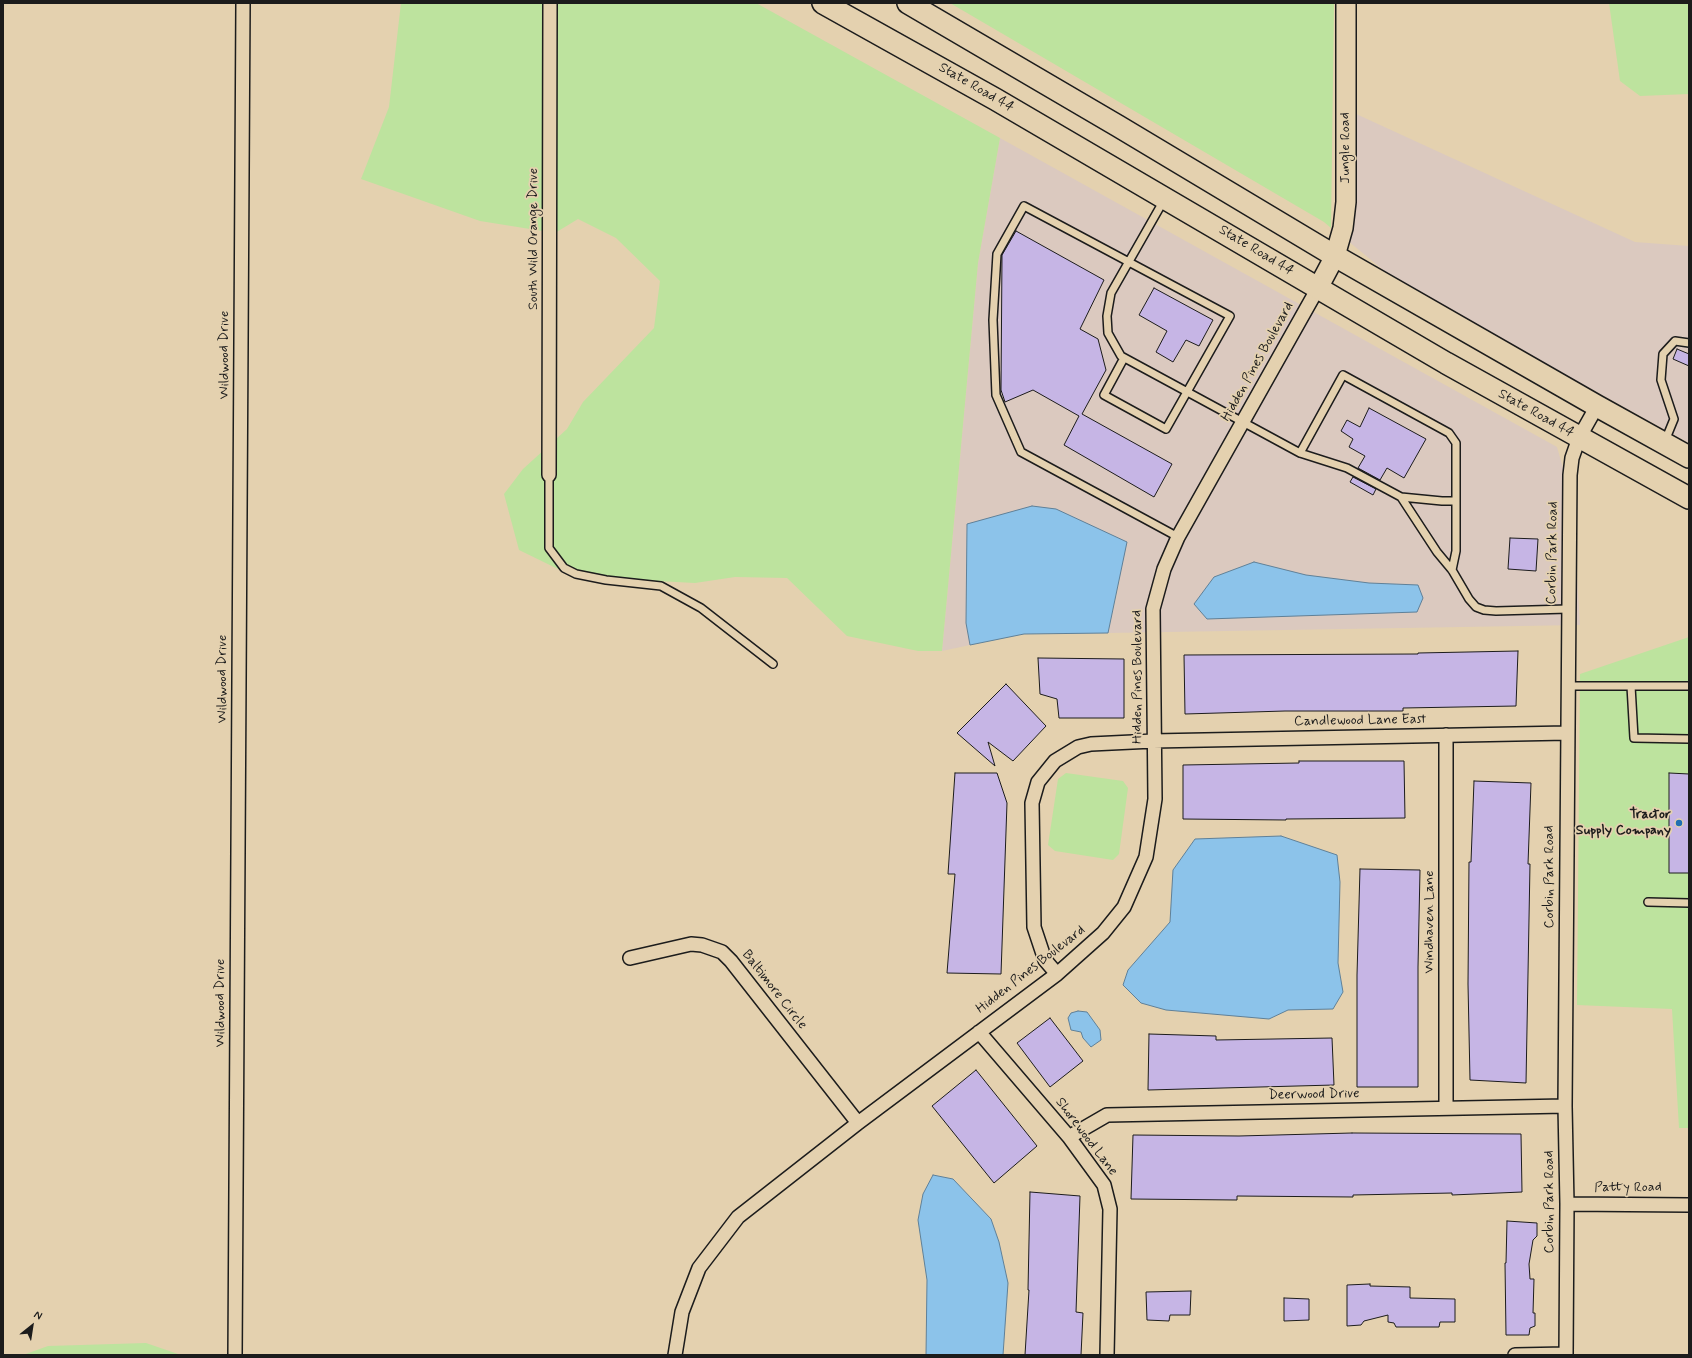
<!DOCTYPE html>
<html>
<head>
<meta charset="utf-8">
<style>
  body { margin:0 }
  #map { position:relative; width:1692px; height:1358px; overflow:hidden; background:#e4d1af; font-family:Mynerve,sans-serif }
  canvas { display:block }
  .frame { position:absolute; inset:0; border:4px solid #1c1c1c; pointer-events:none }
  .north { position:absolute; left:12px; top:1306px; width:40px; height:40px; -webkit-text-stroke:3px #e4d1af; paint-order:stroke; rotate:30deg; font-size:11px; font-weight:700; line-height:16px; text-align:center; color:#1c1c1c }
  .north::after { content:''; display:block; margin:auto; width:14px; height:18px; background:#1c1c1c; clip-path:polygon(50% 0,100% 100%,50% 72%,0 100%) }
</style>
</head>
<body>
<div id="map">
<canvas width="1692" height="1358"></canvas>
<div class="frame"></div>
<div class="north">N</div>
</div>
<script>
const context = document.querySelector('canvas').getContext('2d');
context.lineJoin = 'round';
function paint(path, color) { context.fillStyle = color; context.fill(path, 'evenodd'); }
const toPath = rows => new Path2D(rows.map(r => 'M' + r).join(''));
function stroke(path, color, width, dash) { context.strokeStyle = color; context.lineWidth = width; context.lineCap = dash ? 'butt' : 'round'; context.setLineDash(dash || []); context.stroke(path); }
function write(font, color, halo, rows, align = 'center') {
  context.font = font + ' Mynerve,sans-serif'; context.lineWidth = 3.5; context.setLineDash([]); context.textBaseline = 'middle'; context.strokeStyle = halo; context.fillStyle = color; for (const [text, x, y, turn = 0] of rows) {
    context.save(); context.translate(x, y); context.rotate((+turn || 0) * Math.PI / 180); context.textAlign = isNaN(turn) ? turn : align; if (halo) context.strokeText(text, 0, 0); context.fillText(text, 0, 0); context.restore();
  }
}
const built = toPath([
  [1354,113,1635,242,1689,246,1689,443,1399,283,1348,241],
  [1000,138,1557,447,1572,499,1580,625,1108,633,1120,579,967,524,966,623,970,645,942,651,978,263],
  [1254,562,1306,575,1369,583,1418,585,1214,577]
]);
const green = toPath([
  [401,3,756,3,1000,138,978,263,942,651,918,651,847,636,787,578,735,577,695,583,600,578,558,569,519,550,504,494,523,469,567,429,583,402,654,328,660,281,616,238,578,219,555,233,480,221,361,179,389,107],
  [950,3,1334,3,1331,228,1324,222],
  [1609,3,1689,3,1689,94,1640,96,1620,81],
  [1689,637,1689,1128,1679,1128,1672,1009,1577,1005,1580,674],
  [1066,773,1123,781,1128,788,1119,854,1113,860,1055,851,1048,845,1058,779],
  [146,1343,181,1355,23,1355,48,1346]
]);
const water = toPath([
  [1032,506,1056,509,1127,542,1108,633,1024,634,970,645,966,623,967,524,1032,506],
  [1254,562,1306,575,1369,583,1418,585,1423,598,1417,612,1207,619,1194,604,1214,577,1254,562],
  [1281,836,1337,855,1340,882,1338,963,1343,992,1333,1009,1288,1010,1269,1019,1166,1010,1141,1003,1123,985,1128,970,1170,922,1173,870,1195,839,1281,836],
  [1078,1011,1087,1012,1100,1030,1101,1040,1091,1047,1083,1038,1081,1032,1071,1030,1068,1018,1071,1013,1078,1011],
  [933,1175,953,1179,991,1219,999,1242,1008,1283,1003,1355,926,1355,927,1280,918,1220,923,1194,933,1175]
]);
const building = toPath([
  [1016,231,1104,280,1080,329,1098,339,1106,370,1082,414,1172,464,1154,497,1064,445,1079,416,1033,390,1005,402,1001,390,1002,255,1016,231],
  [1154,288,1213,320,1199,346,1186,340,1173,362,1156,352,1167,331,1139,315,1154,288],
  [1677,349,1689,354,1689,366,1673,359,1677,349],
  [1369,408,1426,439,1404,478,1387,468,1380,480,1358,468,1365,456,1349,447,1353,439,1341,431,1347,420,1360,427,1369,408],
  [1353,477,1376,489,1373,495,1350,482,1353,477],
  [1510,538,1538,539,1536,571,1508,569,1510,538],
  [1518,651,1516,706,1403,708,1403,711,1285,711,1185,714,1184,655,1418,654,1418,653,1518,651],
  [1038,658,1124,659,1124,718,1059,718,1057,699,1040,694,1038,658],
  [1006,684,1046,726,1013,761,988,742,995,766,957,733,1006,684],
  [1299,761,1404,761,1405,818,1286,819,1286,820,1183,819,1183,765,1299,763,1299,761],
  [955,773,997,773,1007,803,1001,974,947,973,955,874,948,874,955,773],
  [1669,773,1689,774,1689,873,1669,873,1669,773],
  [1474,781,1531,783,1528,864,1530,864,1526,1083,1470,1080,1468,984,1469,862,1471,862,1474,781],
  [1360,869,1420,870,1418,967,1418,1087,1357,1087,1357,975,1360,869],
  [1050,1018,1083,1061,1050,1087,1017,1043,1050,1018],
  [1149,1034,1216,1036,1216,1040,1332,1038,1334,1085,1148,1090,1149,1034],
  [976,1070,1037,1146,994,1183,932,1106,976,1070],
  [1352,1133,1521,1134,1522,1192,1452,1195,1452,1193,1353,1195,1353,1197,1237,1196,1237,1200,1131,1199,1133,1135,1239,1136,1352,1133],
  [1030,1192,1080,1196,1076,1312,1083,1313,1081,1355,1025,1355,1029,1290,1028,1290,1030,1192],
  [1507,1221,1537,1223,1537,1236,1533,1240,1529,1264,1530,1279,1534,1279,1533,1313,1535,1313,1535,1326,1530,1328,1529,1335,1506,1335,1505,1263,1506,1263,1507,1221],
  [1370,1284,1370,1286,1410,1287,1410,1298,1455,1299,1455,1322,1440,1322,1439,1327,1396,1327,1394,1323,1388,1322,1388,1315,1364,1321,1361,1325,1347,1326,1347,1285,1370,1284],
  [1191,1291,1190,1315,1170,1315,1169,1321,1147,1320,1146,1292,1191,1291],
  [1284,1298,1309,1299,1309,1320,1284,1321,1284,1298]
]);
const lane = toPath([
  [1164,200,1111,293,1107,316,1108,333,1121,356,1300,453,1347,468,1401,497,1442,501,1456,501],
  [1124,358,1104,395,1166,429,1230,316,1024,206,997,254,993,320,996,395,1021,452,1178,537],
  [1665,441,1674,419,1661,380,1663,354,1675,341,1689,343],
  [1300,453,1343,375,1449,433,1456,443,1456,551,1452,570],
  [549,475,549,548,564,568,576,574,606,580,661,586,701,608,773,664],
  [1401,497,1437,552,1452,570,1469,599,1476,607,1484,610,1496,611,1568,609],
  [1567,686,1689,686],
  [1631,686,1634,738,1689,739],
  [1648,902,1689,903]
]);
const street = toPath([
  [549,475,550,3],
  [1446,735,1446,1108],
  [630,958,691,944,702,945,722,952,731,961,858,1123],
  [1057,974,1045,960,1034,927,1032,803,1038,782,1055,761,1078,747,1091,744,1153,741,1567,733],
  [979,1032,1069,1137,1104,1185,1110,1209,1107,1355],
  [1069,1137,1107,1115,1565,1106],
  [1567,1204,1689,1205],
  [235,1355,243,3],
  [675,1355,682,1312,699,1268,738,1217,858,1123,1057,974,1103,933,1124,907,1146,857,1155,799,1153,609,1164,569,1178,537,1318,288],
  [1515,1355,1566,1354],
  [1566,1355,1567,1204,1565,1106,1570,475,1572,458,1579,438,1597,406]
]);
const secondary = toPath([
  [1318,288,1335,256,1343,228,1346,202,1346,3]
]);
const primary = toPath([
  [823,3,995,99,1446,363,1689,498],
  [908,3,1118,126,1335,256,1597,406,1689,457]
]);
const markers = [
  [1679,823,4,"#1f6fb2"]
];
const streetNames = [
  ["State Road 44",976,88,30],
  ["Jungle Road",1346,148,-90],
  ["South Wild Orange Drive",534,239,-90],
  ["State Road 44",1256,251,31],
  ["Wildwood Drive",225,355,-90],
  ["Hidden Pines Boulevard",1258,362,-61],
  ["State Road 44",1536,414,29],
  ["Corbin Park Road",1553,553,-89],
  ["Hidden Pines Boulevard",1138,677,-90],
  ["Wildwood Drive",223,679,-90],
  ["Candlewood Lane East",1360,721,-1],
  ["Corbin Park Road",1550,877,-90],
  ["Windhaven Lane",1430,922,-90],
  ["Hidden Pines Boulevard",1031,970,-38],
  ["Baltimore Circle",774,990,52],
  ["Wildwood Drive",221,1003,-90],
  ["Deerwood Drive",1314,1095,-1],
  ["Shorewood Lane",1086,1137,53],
  ["Patty Road",1628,1188],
  ["Corbin Park Road",1550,1202,-90]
];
const poiNames = [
  ["Tractor",1671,815],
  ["Supply Company",1671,831]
];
paint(built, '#dbc9bf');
paint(green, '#bde39e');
paint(water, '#8cc3ea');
stroke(water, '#5f8098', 1);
paint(building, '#c6b5e5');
stroke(building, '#1c1c1c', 1);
stroke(lane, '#1c1c1c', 10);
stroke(street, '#1c1c1c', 16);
stroke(secondary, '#1c1c1c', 22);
stroke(primary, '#1c1c1c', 24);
stroke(lane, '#e4d1af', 7);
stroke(street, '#e4d1af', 13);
stroke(secondary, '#e4d1af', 19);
stroke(primary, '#e4d1af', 21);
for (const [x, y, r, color] of markers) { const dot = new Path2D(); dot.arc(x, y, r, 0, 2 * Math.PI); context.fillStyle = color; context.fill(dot); stroke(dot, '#e4d1af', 1.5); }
write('14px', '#1c1c1c', '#e4d1af', streetNames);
write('bold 14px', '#1c1c1c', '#e4d1af', poiNames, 'right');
</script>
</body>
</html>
